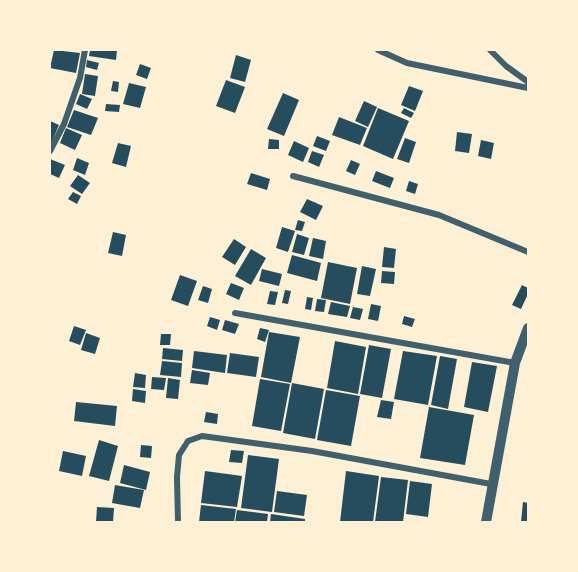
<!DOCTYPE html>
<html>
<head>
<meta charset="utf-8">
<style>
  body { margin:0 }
  #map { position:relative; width:578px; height:572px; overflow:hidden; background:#fdf0d5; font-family:"Golos Text",sans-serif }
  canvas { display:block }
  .frame { position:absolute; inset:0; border:51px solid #fdf0d5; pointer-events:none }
</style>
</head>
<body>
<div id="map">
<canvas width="578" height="572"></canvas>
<div class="frame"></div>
</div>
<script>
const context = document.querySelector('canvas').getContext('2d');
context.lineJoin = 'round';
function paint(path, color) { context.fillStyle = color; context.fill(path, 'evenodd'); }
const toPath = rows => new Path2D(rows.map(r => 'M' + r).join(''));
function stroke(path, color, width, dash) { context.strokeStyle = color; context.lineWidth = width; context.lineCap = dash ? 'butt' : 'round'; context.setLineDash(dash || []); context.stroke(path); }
const building = toPath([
  [54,50,80,53,76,73,50,68],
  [90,50,117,50,116,60,89,56],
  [236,55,251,60,245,82,230,78],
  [87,60,99,63,97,70,86,67],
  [140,64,151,68,147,79,136,75],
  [85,74,98,76,95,96,82,94],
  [226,80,245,87,235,113,216,106],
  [113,81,119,82,118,92,111,91],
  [129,83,146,87,140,108,123,104],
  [409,86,423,91,415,111,401,105],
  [283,93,299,100,284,136,267,129],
  [80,94,92,99,87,109,76,104],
  [364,101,377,107,368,127,355,121],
  [106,104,120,105,119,112,105,111],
  [378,108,409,121,393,159,363,146],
  [404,108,414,113,411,118,401,113],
  [74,110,98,118,91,135,67,127],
  [339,117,367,128,360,145,332,135],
  [50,121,59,125,50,146],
  [66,128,82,135,75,150,60,143],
  [457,132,472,134,469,153,455,151],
  [317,136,330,141,326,151,313,146],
  [405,138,416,142,409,163,397,159],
  [269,139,279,140,279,149,268,149],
  [481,140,494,143,491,159,478,156],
  [294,141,309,148,303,162,288,155],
  [118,143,131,146,126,167,112,163],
  [312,151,324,155,319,167,308,162],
  [77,158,89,163,85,175,73,170],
  [50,159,65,165,59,178,50,174],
  [351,160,360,164,355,175,346,171],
  [376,171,394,178,390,188,372,181],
  [251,173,270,179,267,190,247,184],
  [78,175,90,183,82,194,70,186],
  [409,181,418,184,415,194,406,191],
  [73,192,81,196,77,204,68,199],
  [307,199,323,206,316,220,300,212],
  [298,220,305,222,302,231,295,230],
  [282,227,295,231,288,252,276,248],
  [113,232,126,235,122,256,108,253],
  [297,234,309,238,304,255,292,252],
  [313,238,326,241,323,259,309,256],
  [234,239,246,247,235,265,222,257],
  [384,247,396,249,394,268,382,267],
  [251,249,266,258,251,285,235,276],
  [292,255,321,263,317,281,287,273],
  [328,262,357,268,350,304,321,298],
  [362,266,376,269,370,296,357,294],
  [262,269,282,274,279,286,259,281],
  [382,271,395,272,394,284,381,283],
  [180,275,197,281,188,306,171,300],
  [231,283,244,288,239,300,226,294],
  [522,285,528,288,528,294,521,309,512,305],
  [203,286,212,289,208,303,198,300],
  [285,290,291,291,288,304,282,303],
  [270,291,278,292,275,305,267,304],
  [307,297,313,298,311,310,305,309],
  [317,299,326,300,324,312,315,311],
  [331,302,350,306,347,317,328,314],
  [371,304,381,306,378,321,368,319],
  [353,307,363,309,360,320,350,318],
  [404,316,415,319,412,327,402,324],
  [210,317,220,320,217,330,207,326],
  [225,320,239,324,235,334,222,330],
  [74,326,86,330,80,345,69,341],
  [260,328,269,330,265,342,257,339],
  [269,332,300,337,291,383,261,377],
  [86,333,100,338,95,354,81,350],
  [161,334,171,334,170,345,160,345],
  [335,341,366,347,358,394,327,388],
  [369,345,391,349,382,398,360,394],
  [163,348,183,350,182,361,162,359],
  [194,351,227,355,225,373,192,368],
  [403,351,437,356,428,405,394,399],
  [230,353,259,357,256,377,227,373],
  [440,356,457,359,448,409,431,405],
  [162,361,182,363,181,377,160,375],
  [472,362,497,366,488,412,464,407],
  [192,370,210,373,208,385,190,383],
  [135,373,146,375,145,388,133,387],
  [152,377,166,378,164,390,151,389],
  [168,378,180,380,178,399,166,398],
  [260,379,290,384,281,431,252,426],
  [292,383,324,389,315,439,283,433],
  [133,389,146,391,145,403,132,401],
  [326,390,360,396,351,446,317,440],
  [381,400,394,402,391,419,377,417],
  [76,402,117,406,115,426,74,421],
  [429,407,474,415,465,465,420,458],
  [206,412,218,414,217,424,204,422],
  [99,440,118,446,109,481,89,476],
  [141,445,152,446,151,458,140,457],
  [231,450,244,451,242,463,229,462],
  [63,451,86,456,82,476,59,471],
  [248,455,279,459,272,512,241,508],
  [124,465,150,472,146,490,120,483],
  [205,471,242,476,237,507,201,503],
  [346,471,379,476,373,522,340,522],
  [381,477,408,480,403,522,375,522],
  [410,481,432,484,428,517,406,514],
  [115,485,144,490,140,508,112,503],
  [277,491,307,495,304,516,274,512],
  [523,502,528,503,528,522,521,522],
  [201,505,236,509,234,522,199,522],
  [97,507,114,508,113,522,96,522],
  [237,510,268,514,267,522,235,522],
  [271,514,305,519,305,522,270,522]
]);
const minor = toPath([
  [378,50,407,63,528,88],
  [490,50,506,66,528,82],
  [50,151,64,124,80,78,85,50],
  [293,176,439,215,528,252],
  [235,313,515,363],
  [178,522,177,477,179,455,188,441,202,436,312,451,491,484]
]);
const tertiary = toPath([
  [486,522,515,363,528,328]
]);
paint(building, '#264d5e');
stroke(minor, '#3f606c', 6);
stroke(tertiary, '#3f606c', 10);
</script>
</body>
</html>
